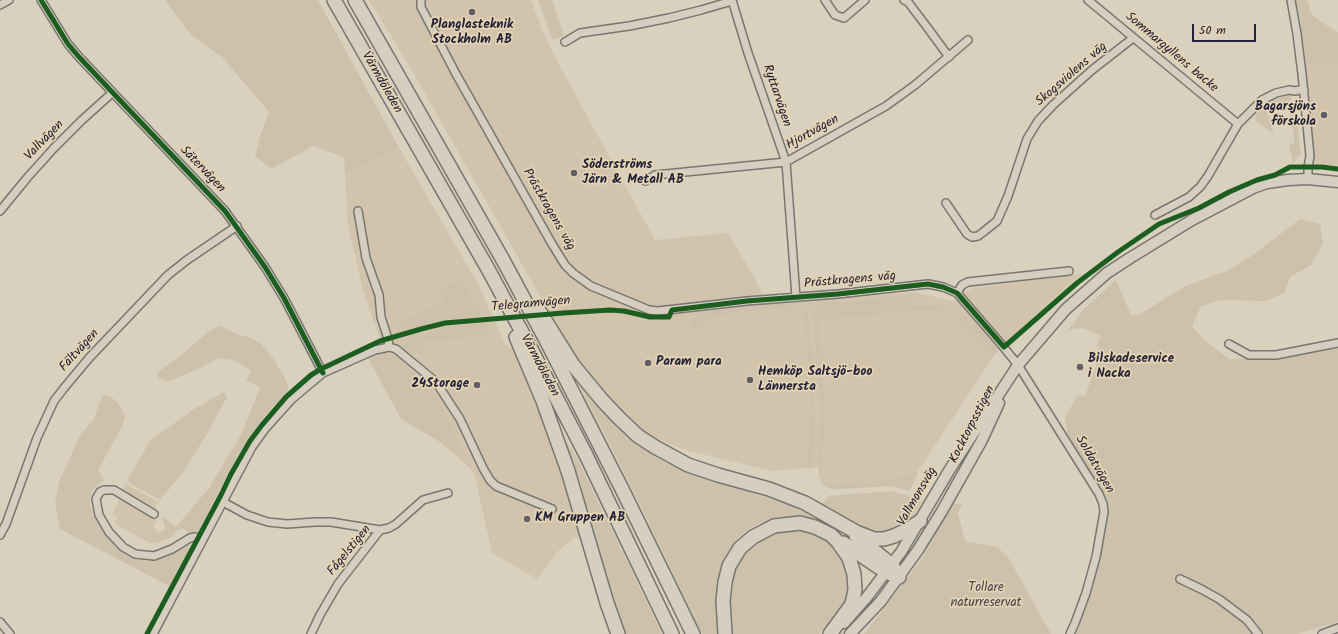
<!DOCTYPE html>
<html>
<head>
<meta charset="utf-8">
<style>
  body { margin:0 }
  #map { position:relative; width:1338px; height:634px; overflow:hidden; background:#d9d0bd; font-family:Kalam,sans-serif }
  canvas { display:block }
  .scale { position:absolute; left:1192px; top:24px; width:64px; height:18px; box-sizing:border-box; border:2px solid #22223b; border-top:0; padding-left:5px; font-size:12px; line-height:14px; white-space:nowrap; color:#22223b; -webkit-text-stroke:3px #e5d4b1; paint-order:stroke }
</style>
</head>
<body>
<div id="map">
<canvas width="1338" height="634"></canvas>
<div class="scale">50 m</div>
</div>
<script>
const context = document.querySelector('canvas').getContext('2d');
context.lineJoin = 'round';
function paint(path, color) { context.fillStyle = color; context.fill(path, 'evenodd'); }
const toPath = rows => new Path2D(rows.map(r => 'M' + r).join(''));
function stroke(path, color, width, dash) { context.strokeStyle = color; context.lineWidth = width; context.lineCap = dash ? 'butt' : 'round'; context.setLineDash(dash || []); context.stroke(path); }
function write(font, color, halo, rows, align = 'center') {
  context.font = font + ' Kalam,sans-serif'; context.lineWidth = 3.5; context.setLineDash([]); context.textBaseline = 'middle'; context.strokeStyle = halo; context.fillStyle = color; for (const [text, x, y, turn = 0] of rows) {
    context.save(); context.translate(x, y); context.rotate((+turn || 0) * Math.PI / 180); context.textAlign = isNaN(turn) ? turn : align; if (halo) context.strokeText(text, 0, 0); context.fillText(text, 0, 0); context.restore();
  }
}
const built = toPath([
  [369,0,531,0,542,30,557,61,655,240,728,233,755,279,766,303,860,297,913,292,952,301,972,288,1081,274,1009,339,993,357,918,471,885,481,834,485,827,482,822,476,820,467,772,471,685,450,655,438,632,421,596,384,572,352,407,62],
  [1330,62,1338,66,1338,165,1314,163,1306,65],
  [399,148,477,282,505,344,514,350,527,378,552,441,582,537,574,538,558,551,537,579,492,553,475,476,444,411,428,382,398,354,393,346,379,336,363,290,348,226,345,175],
  [126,484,159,502,150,515,157,520,153,527,156,529,148,542,114,523,118,517,112,514,119,500,118,497]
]);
const green = toPath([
  [165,0,318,0,399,148,345,175,344,157,313,146,271,169,255,156,260,136,269,112,222,57,191,35],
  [538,0,552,0,564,35,558,38,552,39],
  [1296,0,1307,0,1312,15,1332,29,1338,32,1338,66,1330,62,1306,65,1299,12],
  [1290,94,1292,98,1286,105,1286,103,1266,110,1274,133,1257,123,1255,117,1257,113,1265,103],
  [1295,103,1301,154,1293,163,1289,145,1294,143,1294,136,1289,113],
  [1300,219,1320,224,1323,243,1311,265,1290,277,1284,293,1266,301,1221,300,1201,306,1192,326,1203,339,1229,359,1282,358,1338,346,1338,622,1297,634,1076,634,1080,624,1106,533,1109,513,1104,496,1067,433,1065,417,1078,395,1085,396,1101,353,1097,345,1101,336,1083,328,1073,329,1067,332,1084,309,1116,280,1131,315,1139,315,1185,286,1225,272,1250,257],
  [462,279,482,315,436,321,398,332,397,326,445,300,440,290],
  [911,295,913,307,939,305,950,309,944,311,927,309,821,320,819,322,818,329,825,412,821,469,822,476,827,482,834,485,885,481,918,471,915,480,909,491,893,486,839,489,830,489,825,486,821,483,818,471,822,413,813,312,818,304],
  [780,303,787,305,792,310,793,313,784,313,781,308,709,316,698,329,692,332,690,326,697,315,705,310],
  [807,311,812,362,809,362,804,313],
  [961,317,968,317,997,348,993,357,959,319],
  [487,323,490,335,423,342,422,354,409,352,403,348,400,342,437,329],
  [221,325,236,334,249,337,260,343,273,358,284,376,289,389,264,417,237,456,198,532,191,535,189,534,186,530,182,529,178,530,170,538,159,542,151,543,148,542,155,531,159,533,165,529,165,526,162,519,163,517,176,527,209,488,241,435,260,387,246,380,251,372,245,366,232,360,219,358,200,368,177,378,166,382,158,377,158,372,185,352,208,332],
  [384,353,398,354,428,382,444,411,475,476,468,466,440,442,401,419,368,358],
  [809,365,812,365,815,424,811,468,807,468,812,415],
  [578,383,596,404,618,426,642,448,664,462,691,474,787,504,809,513,830,524,881,561,880,564,827,526,811,519,790,516,772,519,758,524,745,532,736,541,728,552,723,564,719,578,717,593,720,634,702,634,629,482],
  [224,392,227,397,210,429,184,471,160,500,129,483,128,479,150,441,194,409],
  [103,395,109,396,116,401,122,409,125,418,120,430,98,470,104,480,93,490,90,499,90,507,95,519,118,550,129,557,137,560,152,561,161,558,172,554,192,544,169,586,60,529,55,502,59,482,80,435,94,419,99,404],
  [564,439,573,450,662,634,623,634,579,479],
  [892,491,909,496,921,503,910,522,878,536,820,506,829,496],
  [953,503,962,504,958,513,965,541,997,547,1008,557,1051,634,864,634,923,557],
  [798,529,810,532,822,537,840,553,847,568,849,581,845,603,837,614,819,634,732,634,731,617,732,577,738,563,745,551,754,542,774,532]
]);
const minor = toPath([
  [41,0,68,44,79,57,225,211,265,267,284,298,323,373],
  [421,0,421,7,456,74,552,244,565,265,573,273,591,286,649,310,658,311,747,301,838,294,928,284,943,287,957,293,1001,344,1018,365,1099,494,1103,504,1104,512,1096,557,1086,593,1075,623,1070,634],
  [732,0,748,53,786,162,796,297],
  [825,0,835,15,844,18,865,0],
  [904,0,908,2,927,27,949,57],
  [1088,0,1238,124],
  [1291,0,1297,34,1302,74,1310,156,1308,167,1308,179],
  [0,5,9,0],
  [565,42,580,33,629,26,669,18,701,10,732,1],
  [645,181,655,175,786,162,886,106,915,85,968,40],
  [946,203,967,234,972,237,978,236,982,233,997,221,1008,196,1027,139,1038,121,1053,105,1092,70,1133,38],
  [0,211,27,178,54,148,81,121,112,93],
  [358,211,366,258,379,295,381,317,388,339,389,347,396,349,436,382,460,419,483,468,490,480,496,486,552,509],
  [1155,215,1189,197,1200,187,1208,176,1238,124,1262,100,1276,93,1289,90,1295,91,1304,89],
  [957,293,962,285,968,282,1069,271],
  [1229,344,1249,355,1276,355,1338,343],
  [223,502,247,515,268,522,287,524,315,522,331,522,380,530],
  [154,514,114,490,104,490,100,492,96,499,99,515,109,532,123,547,135,554,154,556,172,549,190,538,195,537,203,539],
  [0,535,6,524,37,438,54,401,64,388,90,357,168,275,187,260,237,226],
  [1180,579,1201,589,1219,599,1247,620,1258,634],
  [0,622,10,634],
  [153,634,252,447,265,429,292,399,323,373,375,350,389,347],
  [311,634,320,615,338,584,380,530,389,528,396,524,423,500,448,493],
  [1322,634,1338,628]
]);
const secondary = toPath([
  [844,623,867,597,901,552,950,469,1018,365,1066,309,1107,273,1130,258,1192,220,1253,188,1267,183,1288,180,1308,179,1338,182],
  [850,634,881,601,918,550,942,511,982,440,999,403]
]);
const motorway = toPath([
  [334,0,488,269,529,345,586,455,672,634],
  [355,0,503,260,547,342,622,489,693,634],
  [538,309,573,365,602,400,619,418,638,436,655,447,688,465,718,475,769,489,805,503,856,532,874,539,884,539,894,536,907,530,920,521],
  [516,337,543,401,568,471,607,603,618,634],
  [856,536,892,565,899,577],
  [843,543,886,572,899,577],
  [725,634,723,601,725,582,729,566,740,548,753,537,774,526,800,523,815,527,831,535,838,542,849,558,854,574,855,590,852,604,830,634]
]);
const cycleway = toPath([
  [41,0,68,44,79,57,225,211,265,267,284,298,323,373],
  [147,634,221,495,231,474,250,441,262,425,286,397,311,375,321,369,380,341,421,329,445,323,563,313,610,310,624,311,650,317,669,317,672,310,747,301,838,294,928,284,943,287,957,293,1004,347,1077,283,1118,252,1159,224,1199,208,1229,192,1257,180,1275,175,1290,167,1322,167,1338,169]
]);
const markers = [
  [472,12,4,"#625f68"],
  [1324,115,4,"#625f68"],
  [574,173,4,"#625f68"],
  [648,363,4,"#625f68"],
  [1080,367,4,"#625f68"],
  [750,380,4,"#625f68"],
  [477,385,4,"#625f68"],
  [527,519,4,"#625f68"]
];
const poiNames = [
  ["Planglasteknik",472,26,"center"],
  ["Stockholm AB",472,41,"center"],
  ["Bagarsjöns",1316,108,"right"],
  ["förskola",1316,123,"right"],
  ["Söderströms",582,166],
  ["Järn & Metall AB",582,181],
  ["Bilskadeservice",1088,360],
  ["i Nacka",1088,375],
  ["Param para",656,363],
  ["Hemköp Saltsjö-boo",758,373],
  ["Lännersta",758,388],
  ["24Storage",469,385,"right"],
  ["KM Gruppen AB",535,519]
];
const streetNames = [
  ["Sommargyllens backe",1171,53,40],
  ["Skogsviolens väg",1072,75,-41],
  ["Värmdöleden",381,83,60],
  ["Ryttarvägen",776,96,71],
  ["Hjortvägen",813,133,-29],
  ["Vallvägen",45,141,-46],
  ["Sätervägen",202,170,46],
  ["Prästkragens väg",548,210,60],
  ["Prästkragens väg",850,281,-5],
  ["Telegramvägen",531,305,-5],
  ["Fältvägen",80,351,-48],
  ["Värmdöleden",539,366,62],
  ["Kocktorpsstigen",973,425,-63],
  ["Soldatvägen",1094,465,60],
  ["Vallmonsväg",918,497,-60],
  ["Fågelstigen",350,551,-51]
];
const parkNames = [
  ["Tollare",986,589],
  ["naturreservat",986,604]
];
paint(built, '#d1c3ac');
paint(green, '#cdc1ab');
stroke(minor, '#797571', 10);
stroke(secondary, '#797571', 13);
stroke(motorway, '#797571', 16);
stroke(minor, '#d5cec1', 7);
stroke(secondary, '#d5cec1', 10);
stroke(motorway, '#d5cec1', 13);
stroke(cycleway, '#1b5e20', 5);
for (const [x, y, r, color] of markers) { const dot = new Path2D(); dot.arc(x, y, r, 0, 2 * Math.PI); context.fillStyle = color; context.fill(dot); stroke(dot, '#e5d4b1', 1.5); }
write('bold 13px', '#22223b', '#e5d4b1', poiNames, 'left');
write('13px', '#22223b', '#e5d4b1', streetNames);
write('13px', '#43404f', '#e5d4b1', parkNames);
</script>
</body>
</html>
